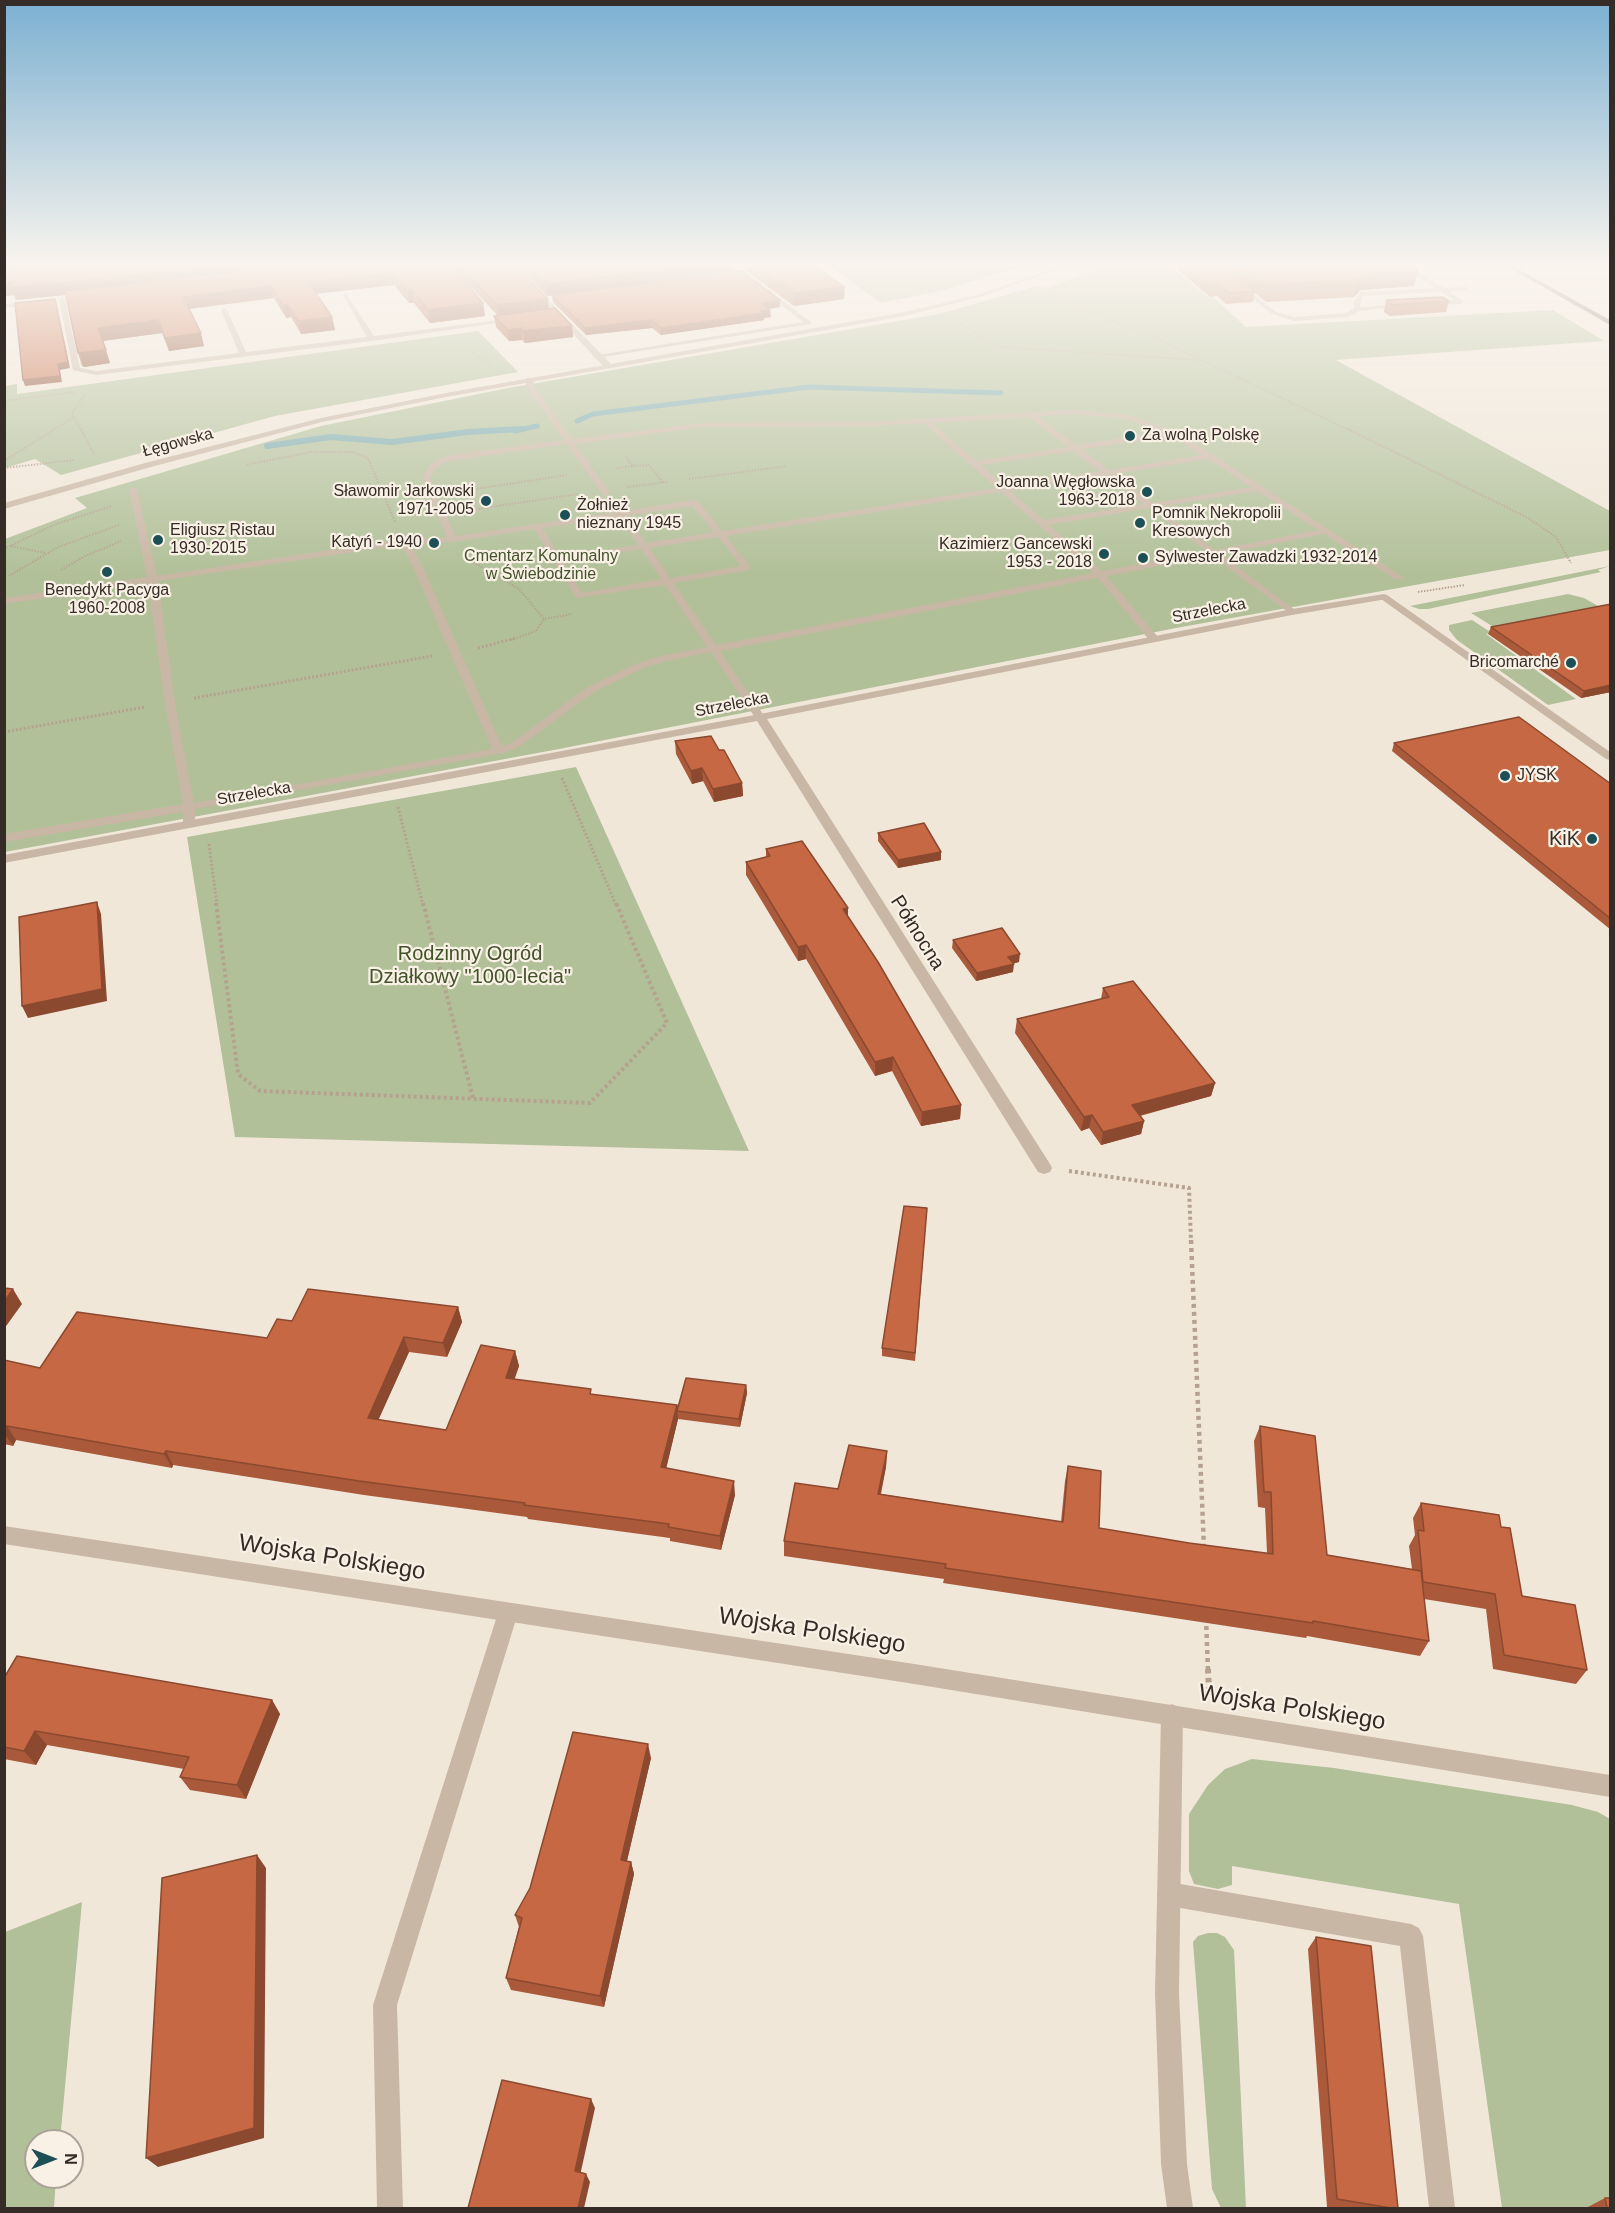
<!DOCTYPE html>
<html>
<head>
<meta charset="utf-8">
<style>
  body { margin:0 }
  #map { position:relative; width:1615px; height:2213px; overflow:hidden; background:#f1e7d9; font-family:Helvetica,sans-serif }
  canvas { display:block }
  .frame { position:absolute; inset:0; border:6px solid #352c27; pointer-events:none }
  .north { position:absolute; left:24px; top:2129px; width:60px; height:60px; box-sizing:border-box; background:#f9f1e5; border:2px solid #aba299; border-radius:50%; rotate:90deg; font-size:16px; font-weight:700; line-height:24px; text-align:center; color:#352c27 }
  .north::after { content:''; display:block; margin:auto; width:21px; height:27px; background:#1c5056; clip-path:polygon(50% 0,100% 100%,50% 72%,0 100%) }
</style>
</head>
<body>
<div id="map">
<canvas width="1615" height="2213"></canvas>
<div class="frame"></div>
<div class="north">N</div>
</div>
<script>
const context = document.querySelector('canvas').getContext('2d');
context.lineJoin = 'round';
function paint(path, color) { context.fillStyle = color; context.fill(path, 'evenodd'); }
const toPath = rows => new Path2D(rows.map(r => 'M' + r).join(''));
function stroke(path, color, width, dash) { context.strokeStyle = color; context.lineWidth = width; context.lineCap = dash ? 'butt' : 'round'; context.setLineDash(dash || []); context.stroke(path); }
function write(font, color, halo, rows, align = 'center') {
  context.font = font + ' Helvetica,sans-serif'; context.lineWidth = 4.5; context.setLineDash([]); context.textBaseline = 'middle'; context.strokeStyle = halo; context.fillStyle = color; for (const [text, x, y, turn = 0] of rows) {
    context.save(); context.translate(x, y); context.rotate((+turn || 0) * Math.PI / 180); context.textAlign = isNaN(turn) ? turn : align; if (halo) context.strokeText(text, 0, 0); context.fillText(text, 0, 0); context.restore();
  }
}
const green = toPath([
  [829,266,1022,266,941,291,881,303],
  [1110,266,1171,267,1208,297,1213,297,1246,327,1553,310,1604,341,1336,360,1610,511,1610,550,1176,628,559,749,5,852,5,539,87,508,75,498,321,426,508,388,939,314,1037,286,1046,288],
  [478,331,518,372,275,416,61,475,35,459,5,468,5,386,17,384,17,394],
  [1610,566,1598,570,1601,572,1428,609,1419,609,1410,606],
  [1568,594,1584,598,1607,611,1500,631,1471,613],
  [1472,620,1492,633,1486,634,1576,699,1548,705,1457,640,1449,630,1449,625],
  [576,767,749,1151,235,1137,187,837],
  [1252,1759,1334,1768,1572,1805,1598,1812,1610,1819,1610,2208,1502,2208,1459,1904,1232,1866,1232,1885,1218,1889,1194,1884,1189,1871,1189,1814,1208,1785,1225,1769],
  [82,1902,60,2141,36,2141,36,2177,56,2177,54,2208,5,2208,5,1932],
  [1208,1933,1217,1933,1225,1937,1234,1950,1246,2208,1221,2208,1212,2189,1193,1942,1198,1936]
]);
const streamFar1 = toPath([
  [577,421,593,414,809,387,1001,393],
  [515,431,537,426]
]);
const stream = toPath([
  [267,446,331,437,392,442,468,432,522,429]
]);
const pathFar5 = toPath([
  [1047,293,1170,345,1351,431],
  [959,323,1000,347,1200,360],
  [467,348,490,366],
  [4,401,74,392],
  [52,431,74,417],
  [81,431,72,413,86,393]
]);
const pathFar4 = toPath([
  [81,429,95,456],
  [1348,429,1528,518,1556,537,1571,563],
  [626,457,633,466,649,465,663,483],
  [4,461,55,429],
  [246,465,311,452,353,452,368,458,395,522],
  [4,468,75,460],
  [616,468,633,466],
  [689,479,787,466],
  [627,487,667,482],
  [456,492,567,475],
  [464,511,578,494],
  [11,546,45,553],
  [4,549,56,524,112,506],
  [468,559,519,589,544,619],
  [61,570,83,557,121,541],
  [9,576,58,547,119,525],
  [1418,592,1465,585],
  [511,640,536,631,544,619,572,614]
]);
const pathFar3 = toPath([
  [478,648,516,638],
  [194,698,432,656],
  [4,732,145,707],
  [562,778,616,905],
  [398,807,423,905],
  [209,844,217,905]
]);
const pathFar2 = toPath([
  [216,903,238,1074,260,1091,590,1103,667,1023,616,903],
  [423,903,473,1098],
  [1069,1171,1189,1188,1191,1242]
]);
const pathFar1 = toPath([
  [1191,1240,1204,1548],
  [1206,1618,1208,1670]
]);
const path = toPath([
  [1208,1669,1209,1692]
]);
const service = toPath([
  [731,266,737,266,811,322,811,324,596,358,592,356,803,322,731,266],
  [1211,266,1217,266,1276,312,1294,317,1346,313,1354,308,1353,303,1360,292,1435,288,1402,266,1409,266,1444,288,1466,287,1469,289,1450,292,1463,301,1461,304,1428,305,1430,302,1454,300,1441,292,1362,296,1360,307,1406,304,1409,306,1359,311,1348,317,1294,321,1272,314,1211,266],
  [1381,595,1387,595,1610,752,1610,760,1606,759,1381,599,1381,595],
  [508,1604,515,1606,518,1613,397,2005,403,2208,377,2208,373,2005,498,1613,501,1606,508,1604],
  [1169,1882,1411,1924,1419,1928,1423,1936,1455,2208,1429,2208,1400,1946,1169,1906,1161,1902,1157,1894,1161,1886,1169,1882]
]);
const pedestrian = toPath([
  [527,378,533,378,534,386,572,439,703,423,868,422,1074,410,1128,415,1176,431,1404,578,1396,580,1324,534,1221,554,1295,610,1295,614,1292,615,1212,556,1107,576,1158,637,1158,641,1154,642,1150,641,1098,578,720,651,765,717,760,720,756,719,711,652,663,662,641,669,594,692,519,747,503,753,195,809,195,823,189,827,183,823,183,812,4,842,4,834,183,804,165,703,148,583,4,604,4,598,147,577,129,490,133,487,137,490,157,576,404,539,447,537,428,495,423,477,430,464,443,457,464,453,564,440,526,386,527,378],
  [1074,414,1127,419,1163,432,1076,445,1038,416,1074,414],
  [1029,417,1068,447,976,461,932,423,1029,417],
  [924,423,996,488,722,531,699,502,692,500,624,511,619,507,615,510,616,512,456,536,436,495,431,477,436,468,449,461,567,444,603,495,606,496,610,493,575,444,703,427,868,426,924,423],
  [1172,436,1202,455,1109,470,1082,449,1172,436],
  [1073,451,1100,471,1005,486,981,465,1073,451],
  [1208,459,1251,487,1153,503,1114,474,1208,459],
  [1106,475,1143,504,1044,520,1010,491,1106,475],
  [1257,491,1318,530,1215,550,1158,507,1257,491],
  [1001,492,1093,573,716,645,674,583,750,570,750,566,726,536,1001,492],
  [692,506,714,532,646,543,627,516,692,506],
  [1149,508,1206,551,1102,571,1049,525,1149,508],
  [619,517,638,545,560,557,543,528,619,517],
  [534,529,576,598,665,585,707,647,661,656,633,665,586,688,511,743,502,746,422,565,410,544,453,542,534,529],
  [718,537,741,566,670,578,650,548,718,537],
  [401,545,412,565,492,749,194,803,175,703,158,581,401,545],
  [641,549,661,579,582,593,563,562,641,549]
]);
const minor = toPath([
  [509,266,515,266,611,364,611,368,605,368,509,266],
  [346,293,374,336,515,318,518,320,372,341,96,375,73,370,59,300,62,298,65,300,80,368,96,371,239,353,221,310,224,308,227,310,246,352,367,337,343,295,346,293],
  [36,302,34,305,4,308,4,304,36,302],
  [1384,594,1387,595,1387,599,1292,615,767,719,1050,1164,1052,1168,1050,1172,1044,1174,1038,1172,757,721,4,863,4,855,760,714,1292,609,1384,594],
  [1172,1704,1180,1708,1183,1715,1179,1993,1187,2164,1193,2208,1167,2208,1161,2164,1155,1993,1161,1715,1164,1708,1172,1704]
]);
const tertiary = toPath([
  [1059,266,1067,266,984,296,900,317,446,397,322,422,151,467,4,509,4,503,145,463,321,418,446,393,900,313,980,294,1059,266],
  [4,1526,908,1663,1610,1775,1610,1797,908,1683,4,1544,4,1526]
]);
const primary = toPath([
  [1506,266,1513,266,1610,320,1610,325,1506,266]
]);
const wall = toPath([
  [4,266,28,266,28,267,39,266,516,266,549,309,572,326,573,337,525,343,522,340,509,341,496,327,494,316,497,315,462,277,483,303,485,316,430,323,414,303,409,303,394,285,316,294,332,317,335,330,301,334,291,317,286,318,274,298,189,309,204,346,169,351,162,333,102,341,110,363,84,367,82,366,78,353,66,295,16,300,14,295,4,296],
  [518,266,734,266,734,271,578,292,780,300,780,307,769,309,771,317,764,318,764,320,661,335,652,328,586,335,553,302,552,295,547,296],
  [739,266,814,266,844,299,794,306],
  [1178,266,1412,266,1418,270,1414,286,1360,290,1354,297,1266,302,1255,293,1253,302,1226,304,1217,296,1210,297,1178,270],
  [1386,300,1449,301,1446,312,1390,316,1384,312],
  [1491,627,1611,692,1581,698,1488,634],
  [675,741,719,750,742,783,743,796,714,802,703,781,692,784,676,754],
  [1394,743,1611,784,1611,930,1392,751],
  [878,833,941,852,941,860,898,868,878,841],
  [766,849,848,917,961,1105,960,1119,921,1126,892,1071,875,1076,806,959,798,961,746,875,746,862,766,857],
  [953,940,1019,962,1013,963,1013,972,976,981,952,948],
  [1103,988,1215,1083,1211,1096,1140,1116,1144,1121,1141,1134,1101,1145,1089,1128,1081,1131,1015,1033,1017,1019,1101,999],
  [927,1208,915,1361,882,1356,882,1348],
  [458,1307,462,1322,447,1357,409,1352,378,1420,446,1430,515,1351,519,1366,514,1379,677,1411,746,1385,747,1393,740,1427,678,1419,666,1468,735,1495,721,1550,670,1541,670,1538,528,1519,527,1517,364,1495,173,1465,172,1468,16,1440,13,1446,4,1444,4,1360,40,1368,267,1338,292,1321],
  [1260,1426,1327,1555,1412,1569,1409,1546,1415,1535,1413,1518,1421,1503,1501,1527,1522,1596,1587,1670,1576,1684,1493,1669,1486,1609,1424,1599,1429,1641,1420,1656,1307,1636,1306,1638,943,1583,944,1579,784,1556,784,1541,838,1489,887,1451,886,1467,881,1494,1061,1522,1065,1481,1068,1466,1099,1528,1189,1543,1267,1553,1265,1508,1258,1507,1254,1441],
  [4,1678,272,1700,280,1714,246,1799,190,1790,180,1777,184,1769,47,1745,36,1765,4,1759],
  [651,1758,627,1861,631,1862,634,1874,604,2007,511,1990,506,1978,519,1927,515,1915],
  [1316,1937,1398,2208,1333,2208,1327,2207,1308,1949],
  [1605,2198,1611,2208,1586,2208]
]);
const shadedWall = toPath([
  [220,266,332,266,16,300,14,295,4,296,4,283],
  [460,266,462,277,458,283,456,271],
  [686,266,734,266,734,271,547,296,546,284],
  [1418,270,1414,286,1360,290,1354,297,1358,280,1364,274],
  [392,273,394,285,311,294,308,282],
  [271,286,274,298,187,309,183,297],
  [845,287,844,299,794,306,794,293],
  [412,290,414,303,409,303,407,291],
  [55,299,70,368,60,370,62,382,25,386,23,380],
  [548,299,549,311,499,318,497,305],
  [780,300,780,307,761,310,761,303],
  [483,303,485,316,430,323,428,310],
  [288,305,291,317,286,318,283,306],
  [770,310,771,317,764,318,764,320,661,335,661,328],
  [332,317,335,330,301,334,298,321],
  [158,320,162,333,102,341,98,328],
  [652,320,652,328,586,335,585,328],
  [572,326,573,337,525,343,523,331],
  [521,328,522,340,509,341,508,330],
  [201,333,204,346,169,351,165,338],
  [106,350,110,363,84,367,80,353],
  [1611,685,1611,692,1581,698,1584,691],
  [702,768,703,781,692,784,691,771],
  [742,783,743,796,714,802,713,789],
  [941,852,941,860,898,868,898,860],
  [97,902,101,914,107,1001,28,1018,22,1006],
  [848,908,848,922,843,909],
  [806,945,806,959,798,961,798,947],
  [1020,954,1019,962,1007,965,1008,957],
  [1014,964,1013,972,976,981,977,973],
  [893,1057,892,1071,875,1076,875,1062],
  [1215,1083,1211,1096,1130,1118,1132,1105],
  [961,1105,960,1119,921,1126,922,1112],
  [1092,1115,1089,1128,1081,1131,1084,1117],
  [1144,1121,1141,1134,1101,1145,1103,1132],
  [13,1289,22,1304,4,1329,4,1302],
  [458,1307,462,1322,447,1357,443,1343],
  [404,1337,409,1352,373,1432,368,1418],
  [515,1351,519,1366,510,1393,506,1378],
  [746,1385,747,1393,740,1427,739,1419],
  [677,1405,678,1419,663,1482,661,1467],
  [7,1426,16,1440,13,1446,4,1433,4,1430],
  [166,1451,173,1465,172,1468,164,1454],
  [887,1451,886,1467,877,1509,878,1494],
  [734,1481,735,1495,721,1550,720,1536],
  [272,1700,280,1714,246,1799,237,1785],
  [35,1731,47,1745,36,1765,24,1751],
  [648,1744,651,1758,624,1873,621,1860],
  [257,1855,266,1868,264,2138,158,2167,146,2158],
  [631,1862,634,1874,604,2007,600,1996],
  [591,2099,595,2108,579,2180,575,2171],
  [586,2174,590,2182,584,2208,578,2208]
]);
const building = toPath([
  [4,266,25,266,25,267,39,266,220,266,11,288,11,283,4,283,4,266],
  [283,266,460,266,456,271,483,303,428,310,412,290,407,291,392,273,308,282,332,317,298,321,288,305,283,306,271,286,183,297,201,333,165,338,158,320,98,328,106,350,78,353,65,291,283,266],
  [461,266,516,266,548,299,497,305,461,266],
  [528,266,686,266,546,284,528,266],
  [755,266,814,266,845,287,794,293,755,266],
  [1186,266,1222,266,1256,291,1228,293,1219,285,1212,286,1186,266],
  [1243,266,1412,266,1418,270,1364,274,1358,280,1269,285,1243,266],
  [742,271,780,300,761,303,770,310,761,311,764,313,661,328,652,320,585,328,552,295,742,271],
  [1442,297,1449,301,1392,305,1386,300,1442,297],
  [55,299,68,362,58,364,60,376,23,380,15,303,55,299],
  [555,308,572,326,523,331,521,328,508,330,494,316,555,308],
  [1611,604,1611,685,1584,691,1491,627,1611,604],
  [1519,717,1611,784,1611,919,1394,743,1519,717],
  [711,736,719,750,724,750,742,783,713,789,702,768,691,771,675,741,711,736],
  [924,823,941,852,898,860,878,833,924,823],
  [802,841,848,908,843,909,878,962,961,1105,922,1112,893,1057,875,1062,806,945,798,947,746,862,770,856,766,849,802,841],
  [97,902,102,989,22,1006,19,917,97,902],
  [1002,928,1020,954,1008,957,1014,964,977,973,953,940,1002,928],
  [1133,981,1215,1083,1132,1105,1144,1121,1103,1132,1092,1115,1084,1117,1017,1019,1109,997,1103,988,1133,981],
  [904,1206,927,1208,915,1353,882,1348,904,1206],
  [4,1288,13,1289,4,1302,4,1288],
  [308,1289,458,1307,443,1343,404,1337,368,1418,446,1430,481,1345,515,1351,506,1378,591,1389,590,1394,677,1405,661,1467,734,1481,720,1536,668,1527,669,1524,524,1505,525,1503,359,1481,166,1451,164,1454,7,1426,4,1430,4,1360,40,1368,77,1312,267,1338,277,1319,292,1321,308,1289],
  [686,1378,746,1385,739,1419,677,1411,686,1378],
  [1260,1426,1315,1436,1327,1555,1421,1571,1429,1641,1313,1621,1313,1623,945,1568,946,1564,784,1541,795,1483,838,1489,849,1445,887,1451,878,1494,1063,1522,1068,1466,1101,1471,1099,1528,1189,1543,1273,1554,1271,1492,1264,1492,1260,1426],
  [1421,1503,1499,1515,1501,1527,1510,1528,1522,1596,1575,1605,1587,1670,1504,1655,1495,1594,1423,1582,1418,1530,1424,1531,1421,1503],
  [17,1656,272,1700,237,1785,180,1777,189,1757,35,1731,24,1751,4,1747,4,1678,17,1656],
  [573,1732,648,1744,621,1860,631,1862,600,1996,506,1978,522,1918,515,1915,530,1888,573,1732],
  [257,1855,254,2128,146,2158,162,1878,257,1855],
  [1316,1937,1371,1946,1398,2208,1391,2208,1337,2199,1316,1937],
  [502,2080,591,2099,575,2171,586,2174,578,2208,468,2208,502,2080],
  [1605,2198,1611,2198,1611,2208,1607,2208,1605,2198]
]);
const markers = [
  [1130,436,6,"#1c5056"],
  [1147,492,6,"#1c5056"],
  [486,501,6,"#1c5056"],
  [565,515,6,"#1c5056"],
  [1140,523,6,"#1c5056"],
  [158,540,6,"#1c5056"],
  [434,543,6,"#1c5056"],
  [1104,554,6,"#1c5056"],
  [1143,558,6,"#1c5056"],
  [107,572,6,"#1c5056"],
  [1571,663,6,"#1c5056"],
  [1505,776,6,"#1c5056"],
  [1592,839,6,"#1c5056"]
];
const farPoinames = [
  ["Za wolną Polskę",1142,436],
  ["Joanna Węgłowska",1135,483,"right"],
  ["1963-2018",1135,501,"right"],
  ["Sławomir Jarkowski",474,492,"right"],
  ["1971-2005",474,510,"right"],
  ["Żołnież",577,506],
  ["nieznany 1945",577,524],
  ["Pomnik Nekropolii",1152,514],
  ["Kresowych",1152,532],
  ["Eligiusz Ristau",170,531],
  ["1930-2015",170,549],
  ["Katyń - 1940",422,543,"right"],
  ["Kazimierz Gancewski",1092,545,"right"],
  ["1953 - 2018",1092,563,"right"],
  ["Sylwester Zawadzki 1932-2014",1155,558],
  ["Benedykt Pacyga",107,591,"center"],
  ["1960-2008",107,609,"center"],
  ["Bricomarché",1559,663,"right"],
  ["JYSK",1517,776]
];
const farStreetnames = [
  ["Łęgowska",178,443,-15],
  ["Strzelecka",1209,611,-11],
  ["Strzelecka",732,705,-11],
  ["Strzelecka",254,794,-10]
];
const farParknames = [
  ["Cmentarz Komunalny",541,557],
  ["w Świebodzinie",541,575]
];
const poiNames = [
  ["KiK",1580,839]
];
const streetNames = [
  ["Północna",917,933,58]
];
const parkNames = [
  ["Rodzinny Ogród",470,954],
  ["Działkowy \"1000-lecia\"",470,977]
];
const nearStreetnames = [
  ["Wojska Polskiego",332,1558,9],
  ["Wojska Polskiego",812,1631,9],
  ["Wojska Polskiego",1292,1708,9]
];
paint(green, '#b1c099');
stroke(streamFar1, '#78aaae', 5);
stroke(stream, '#78aaae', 6);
stroke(pathFar5, '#b5a190', 1.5, [1.5, 1.5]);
stroke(pathFar4, '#b5a190', 2, [1.5, 1.5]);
stroke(pathFar3, '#b5a190', 3, [2, 2]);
stroke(pathFar2, '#b5a190', 4, [3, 3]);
stroke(pathFar1, '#b5a190', 4.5, [4, 4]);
stroke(path, '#b5a190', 6, [4.5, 4.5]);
paint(service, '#c9b7a5');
paint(pedestrian, '#c9b7a5');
paint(minor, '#c9b7a5');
paint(tertiary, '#c9b7a5');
paint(primary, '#776358');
paint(wall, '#aa593a');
paint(shadedWall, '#8b492f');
paint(building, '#c66843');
stroke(building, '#8b492f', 1.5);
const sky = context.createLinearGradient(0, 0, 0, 575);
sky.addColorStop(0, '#7bb0d1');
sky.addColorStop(0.46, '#f9f4ee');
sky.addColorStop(1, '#f9f4ee00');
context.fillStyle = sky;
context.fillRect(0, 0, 1615, 575);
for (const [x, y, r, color] of markers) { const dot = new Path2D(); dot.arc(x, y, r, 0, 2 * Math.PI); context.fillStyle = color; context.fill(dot); stroke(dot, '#f9f1e5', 2); }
write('16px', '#352c27', '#f9f1e5', farPoinames, 'left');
write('16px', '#352c27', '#f9f1e5', farStreetnames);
write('16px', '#42532a', '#f9f1e5', farParknames);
write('20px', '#352c27', '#f9f1e5', poiNames, 'right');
write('20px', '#352c27', '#f9f1e5', streetNames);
write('20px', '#42532a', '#f9f1e5', parkNames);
write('24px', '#352c27', '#f9f1e5', nearStreetnames);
</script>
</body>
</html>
